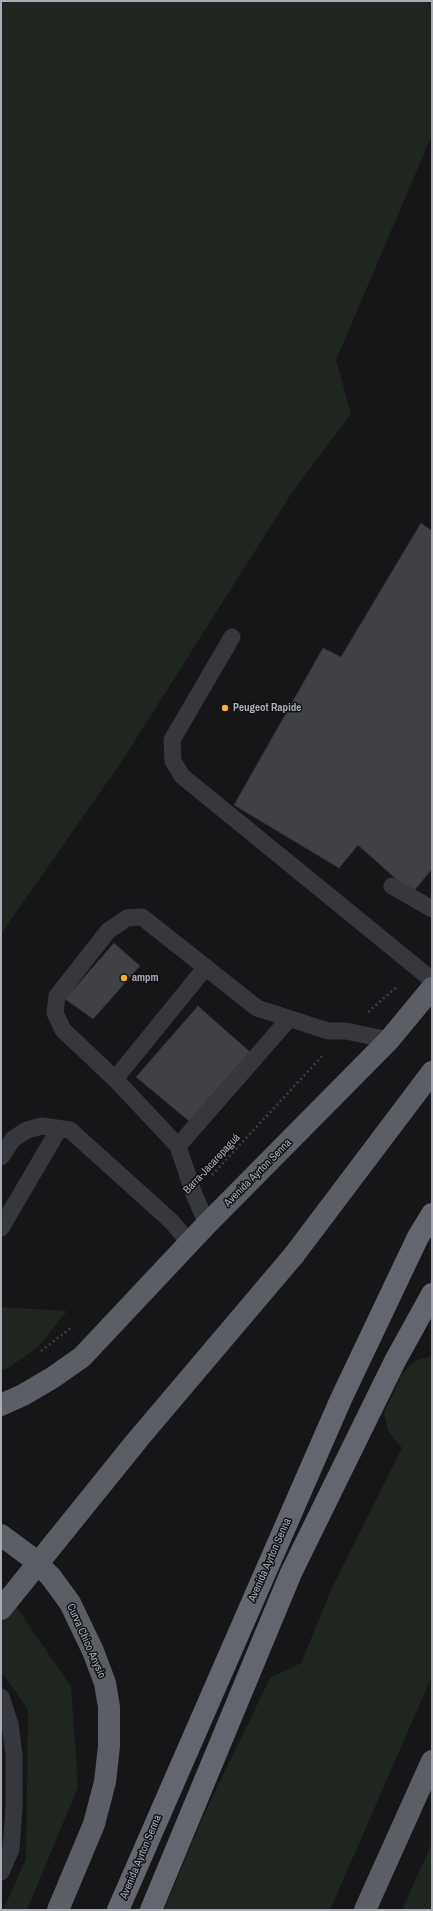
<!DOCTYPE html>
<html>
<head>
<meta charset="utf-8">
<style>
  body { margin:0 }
  #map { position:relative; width:433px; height:1911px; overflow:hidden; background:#161618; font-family:"Archivo Narrow",sans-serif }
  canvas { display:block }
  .frame { position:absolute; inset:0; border:2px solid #a8adb8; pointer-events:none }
</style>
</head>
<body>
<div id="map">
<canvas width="433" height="1911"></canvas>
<div class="frame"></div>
</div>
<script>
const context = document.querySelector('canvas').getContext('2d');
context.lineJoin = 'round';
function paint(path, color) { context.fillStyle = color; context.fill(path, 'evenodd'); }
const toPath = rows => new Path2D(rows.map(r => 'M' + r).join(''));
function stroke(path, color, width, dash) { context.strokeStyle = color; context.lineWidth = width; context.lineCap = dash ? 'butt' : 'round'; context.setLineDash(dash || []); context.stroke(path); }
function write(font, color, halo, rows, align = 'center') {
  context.font = font + ' "Archivo Narrow",sans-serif'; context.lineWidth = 3; context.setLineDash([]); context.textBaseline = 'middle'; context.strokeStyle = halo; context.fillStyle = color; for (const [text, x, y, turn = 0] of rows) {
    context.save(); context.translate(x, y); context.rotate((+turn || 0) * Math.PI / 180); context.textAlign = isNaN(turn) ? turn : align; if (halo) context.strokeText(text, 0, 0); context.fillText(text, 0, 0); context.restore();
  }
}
const green = toPath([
  [1,1,432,1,432,135,336,360,351,414,293,491,122,761,1,934],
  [1,1307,67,1311,38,1347,8,1368,1,1370],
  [432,1356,432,1676,330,1910,164,1910,202,1819,270,1678,301,1663,332,1588,402,1448,388,1431,384,1413,403,1372,417,1360],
  [1,1584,71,1687,78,1787,27,1910,3,1910,26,1859,28,1710,1,1671],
  [432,1843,432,1910,402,1910]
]);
const building = toPath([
  [421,523,432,531,432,869,412,893,358,845,339,868,234,805,323,648,341,657,421,523],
  [114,943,140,966,93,1019,65,999,114,943],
  [198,1006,250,1052,189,1121,136,1077,198,1006]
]);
const path = toPath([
  [368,1012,398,986],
  [212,1175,324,1054],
  [41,1351,72,1327]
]);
const service = toPath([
  [232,637,172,740,173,761,182,776,432,980],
  [392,886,432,909],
  [115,1079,206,967],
  [178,1146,289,1019],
  [1,1157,13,1139,27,1130,42,1126,70,1130,171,1221,190,1243],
  [207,1224,194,1194,178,1146,115,1079,63,1030,55,1013,57,996,108,931,127,918,142,917,257,1008,328,1031,346,1031,389,1040],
  [1,1228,59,1129],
  [1,1697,10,1724,14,1755,14,1808,11,1849,1,1872]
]);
const trunk = toPath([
  [294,1255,432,1072],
  [1,1405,23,1395,52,1378,82,1357,207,1224,389,1040,432,988],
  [1,1535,32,1558,51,1577,70,1603,93,1651,105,1683,109,1707,109,1746,105,1782,94,1824,58,1910],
  [365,1910,432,1761]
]);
const motorway = toPath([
  [118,1910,341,1399,418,1237,432,1214],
  [151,1910,291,1573,395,1361,432,1294]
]);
const trunkBridge = toPath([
  [1,1609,139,1438,294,1255]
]);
const markers = [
  [225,708,4,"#f2b134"],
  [124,978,4,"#f2b134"]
];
const poiNames = [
  ["Peugeot Rapide",233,708],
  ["ampm",132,978]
];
const streetNames = [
  ["Barra-Jacarepaguá",212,1164,-47],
  ["Avenida Ayrton Senna",258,1173,-45],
  ["Avenida Ayrton Senna",270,1560,-66],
  ["Curva Chico Anysio",86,1641,66],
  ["Avenida Ayrton Senna",141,1857,-67]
];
paint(green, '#1e261f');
paint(building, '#404145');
stroke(building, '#303034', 1);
stroke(path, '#3d3f44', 2.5, [2, 3]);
stroke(service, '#37383d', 17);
stroke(trunk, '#5b5e65', 22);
stroke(motorway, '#63666e', 22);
stroke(trunkBridge, '#5b5e65', 22);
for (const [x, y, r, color] of markers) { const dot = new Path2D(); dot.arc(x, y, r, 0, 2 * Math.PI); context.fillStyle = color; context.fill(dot); stroke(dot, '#111113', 1.5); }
write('bold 11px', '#a8adb8', '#111113', poiNames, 'left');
write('11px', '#a8adb8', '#111113', streetNames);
</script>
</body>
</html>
